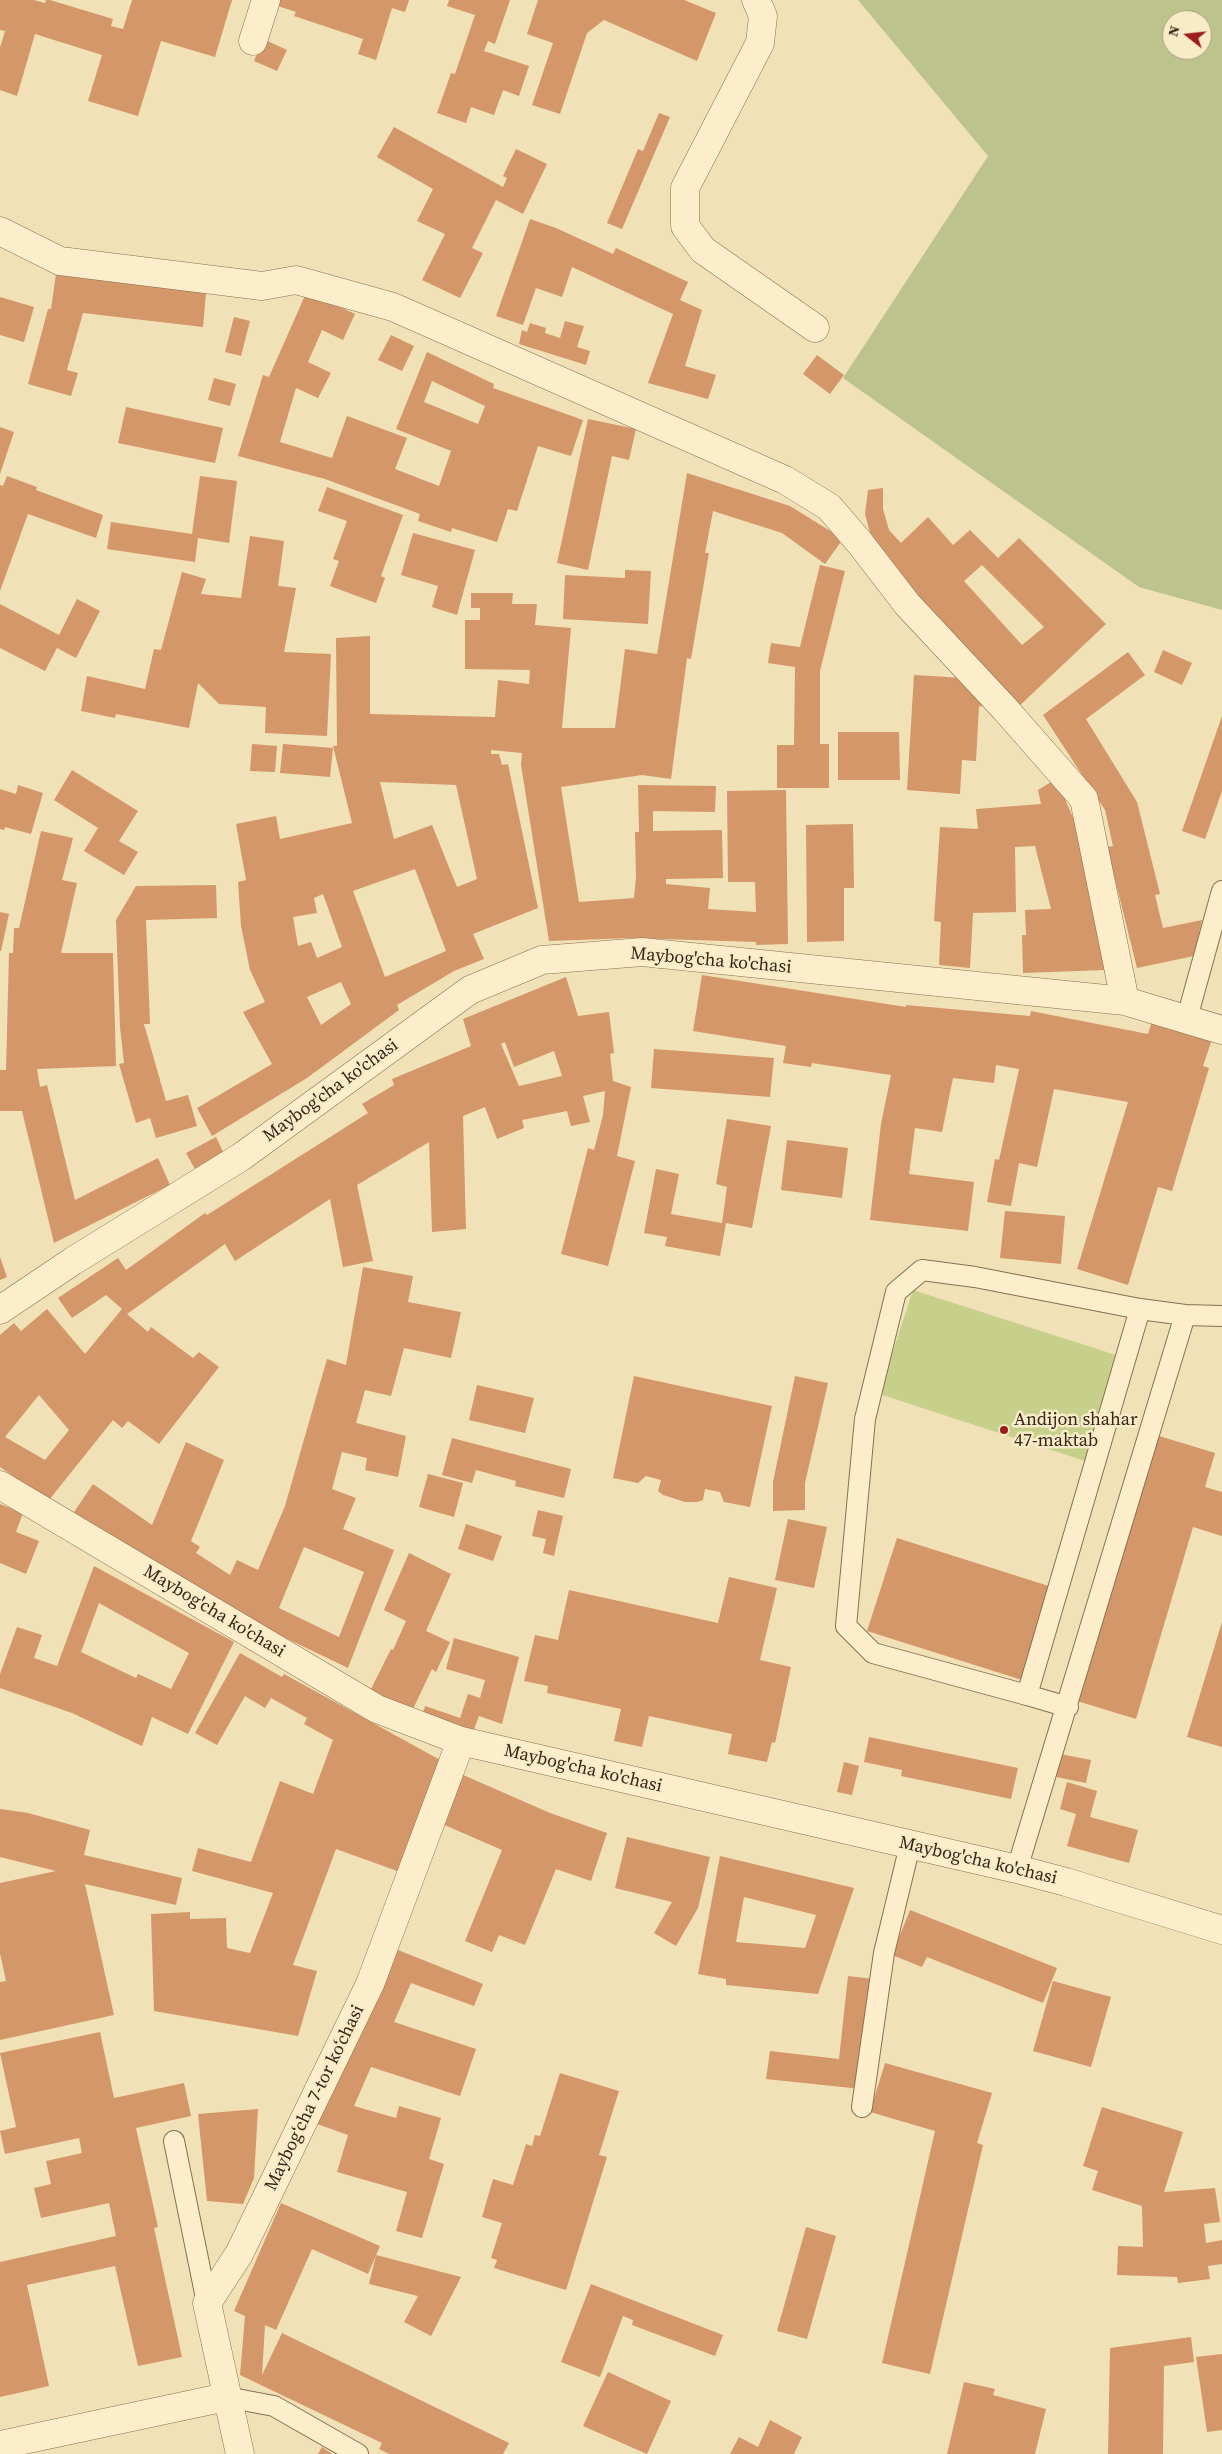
<!DOCTYPE html>
<html>
<head>
<meta charset="utf-8">
<style>
  body { margin:0 }
  #map { position:relative; width:1222px; height:2454px; overflow:hidden; background:#f1e1b7; font-family:"Source Serif 4",serif }
  canvas { display:block }
  .north { position:absolute; left:1162px; top:10px; width:50px; height:50px; box-sizing:border-box; background:#f8ebc7; border:1px solid #aa9d81; border-radius:50%; rotate:286deg; font-size:14px; font-weight:700; line-height:20px; text-align:center; color:#352718 }
  .north::after { content:''; display:block; margin:auto; width:18px; height:22px; background:#9c1d1c; clip-path:polygon(50% 0,100% 100%,50% 72%,0 100%) }
</style>
</head>
<body>
<div id="map">
<canvas width="1222" height="2454"></canvas>
<div class="north">N</div>
</div>
<script>
const context = document.querySelector('canvas').getContext('2d');
context.lineJoin = 'round';
function paint(path, color) { context.fillStyle = color; context.fill(path, 'evenodd'); }
const toPath = rows => new Path2D(rows.map(r => 'M' + r).join(''));
function stroke(path, color, width, dash) { context.strokeStyle = color; context.lineWidth = width; context.lineCap = dash ? 'butt' : 'round'; context.setLineDash(dash || []); context.stroke(path); }
function write(font, color, halo, rows, align = 'center') {
  context.font = font + ' "Source Serif 4",serif'; context.lineWidth = 5; context.setLineDash([]); context.textBaseline = 'middle'; context.strokeStyle = halo; context.fillStyle = color; for (const [text, x, y, turn = 0] of rows) {
    context.save(); context.translate(x, y); context.rotate((+turn || 0) * Math.PI / 180); context.textAlign = isNaN(turn) ? turn : align; if (halo) context.strokeText(text, 0, 0); context.fillText(text, 0, 0); context.restore();
  }
}
const green = toPath([
  [913,1290,1119,1356,1085,1461,879,1394]
]);
const cemetery = toPath([
  [858,0,1222,0,1222,610,1139,587,843,378,988,156],
  [1172,20,1202,20,1202,50,1172,50]
]);
const building = toPath([
  [0,0,34,0,45,3,46,0,50,0,113,19,111,26,123,29,132,0,232,0,215,57,161,41,138,116,88,101,102,55,35,34,17,96,0,90,0,48,5,31,0,30],
  [270,0,409,0,405,12,392,8,376,60,358,54,363,39,294,16,296,12,269,3],
  [449,0,510,0,495,44,488,41,484,51,529,66,519,96,503,90,494,115,471,107,466,123,437,113,451,73,455,74,475,15,447,6],
  [538,0,684,0,716,13,697,61,604,20,587,33,560,114,532,105,553,43,527,34],
  [263,39,287,50,277,71,254,61],
  [659,113,670,117,622,229,607,223,638,149,643,151],
  [394,127,503,187,507,178,503,176,516,149,547,164,523,214,496,200,472,248,483,253,460,298,422,280,445,234,417,221,433,189,377,157],
  [530,219,556,228,613,254,616,248,688,282,680,300,702,310,685,366,716,375,708,399,648,383,673,314,572,267,562,297,536,288,523,325,496,316],
  [56,274,206,292,203,327,83,313,67,370,78,373,71,396,28,384,48,309,51,309],
  [307,291,355,314,343,340,322,330,308,362,331,373,318,398,296,388,280,442,332,458,347,416,407,438,395,469,439,486,451,451,396,429,427,352,494,384,493,388,583,420,571,456,538,446,517,511,508,509,497,542,452,528,451,532,418,521,420,514,325,479,238,456,263,375,269,377],
  [432,381,485,406,478,424,424,402],
  [0,297,34,307,24,342,0,335],
  [234,317,250,321,241,356,225,352],
  [565,321,584,326,577,347,590,351,586,365,519,344,522,330,527,332,530,323,546,328,545,333,560,338],
  [391,335,414,346,402,371,378,360],
  [817,355,844,375,830,394,803,374],
  [214,378,236,384,230,406,208,400],
  [126,407,223,428,215,463,118,443],
  [588,419,636,429,629,460,612,456,588,570,557,563],
  [0,427,14,432,0,474],
  [687,473,790,506,843,539,825,564,782,533,713,511,705,553,709,553,691,659,687,658,671,779,642,775,561,787,579,902,634,898,636,877,635,832,639,832,638,785,716,786,715,812,653,811,653,831,722,830,723,878,666,879,666,884,710,888,708,909,756,912,755,882,728,882,727,791,786,790,788,944,756,945,756,942,631,938,549,941,521,765,522,753,491,750,491,754,499,754,502,765,508,764,538,908,473,934,484,959,454,971,397,1005,399,1010,307,1078,212,1136,197,1108,272,1064,243,1012,265,1002,250,970,241,926,238,882,246,880,236,824,276,816,280,839,352,823,333,746,337,746,336,638,370,636,370,714,495,717,498,680,529,684,530,670,465,669,465,620,480,620,480,608,471,608,471,593,513,593,512,604,537,604,535,625,571,628,562,728,615,728,625,649,657,654],
  [380,782,456,785,477,879,457,887,432,825,394,839],
  [415,869,446,951,385,977,353,891],
  [323,894,342,947,317,958,311,942,298,946,293,917,317,913,314,898],
  [341,982,351,1004,321,1025,307,997],
  [7,476,37,487,36,490,103,515,96,538,28,514,0,591,0,485,3,486],
  [200,476,237,481,229,543,198,538,195,562,107,549,111,522,192,534],
  [327,487,403,515,381,576,385,578,376,603,330,586,339,561,333,559,347,521,318,511],
  [883,488,883,509,889,530,901,543,928,517,953,545,970,530,998,558,1019,538,1106,624,1015,710,873,544,865,514,868,490],
  [982,565,1044,627,1022,645,964,581],
  [413,533,475,550,457,615,432,607,438,586,401,575],
  [250,536,284,541,278,586,296,588,284,652,331,654,327,736,265,733,266,707,219,704,198,683,189,728,116,714,115,718,81,711,87,676,145,689,154,649,161,650,182,572,206,579,201,594,241,598],
  [820,565,845,571,820,671,820,744,829,744,829,788,777,788,777,745,794,745,795,667,768,663,771,643,800,647],
  [625,570,651,571,648,624,563,619,565,575,625,578],
  [77,599,100,611,76,658,57,648,45,671,0,648,0,604,59,635],
  [1163,650,1192,663,1182,685,1154,672],
  [1128,652,1145,675,1086,719,1137,802,1160,894,1155,895,1163,928,1202,920,1194,956,1137,968,1107,847,1113,846,1105,810,1043,715],
  [914,675,964,678,988,707,979,706,976,761,962,760,960,794,907,790],
  [1222,716,1222,791,1205,839,1182,831],
  [838,732,899,732,900,780,838,780],
  [252,744,277,746,275,772,250,771],
  [283,744,333,748,330,777,280,773],
  [72,770,138,811,119,841,138,852,124,875,84,851,98,828,54,800],
  [1056,779,1075,822,1106,970,1023,973,1022,935,1026,935,1025,910,1051,909,1035,846,1015,847,1016,912,973,913,970,968,939,965,941,922,934,921,940,827,978,829,976,809,1041,804,1038,790],
  [18,785,43,793,31,834,5,827,4,830,0,829,0,789,16,794],
  [853,824,854,888,844,888,844,941,807,942,806,825],
  [41,831,73,838,62,880,77,883,61,953,113,953,116,1066,37,1069,40,1087,47,1085,75,1200,158,1158,170,1185,54,1243,22,1111,0,1111,0,1070,6,1070,9,953,13,953,14,928,19,928],
  [216,885,217,918,146,920,150,1024,144,1024,166,1101,188,1095,197,1126,156,1138,150,1118,136,1123,119,1064,124,1063,120,1027,116,920,136,886],
  [0,912,9,914,1,951,0,951],
  [702,975,906,1007,906,1005,1030,1016,1031,1011,1148,1034,1152,1021,1212,1039,1203,1066,1209,1068,1172,1191,1158,1187,1128,1285,1077,1269,1128,1102,1054,1089,1037,1167,1019,1163,1011,1206,987,1202,995,1159,999,1160,1019,1069,996,1065,994,1083,953,1078,942,1132,915,1128,909,1174,974,1182,968,1231,870,1220,881,1124,891,1075,812,1063,811,1067,783,1063,786,1046,693,1031],
  [566,977,578,1016,609,1012,614,1053,610,1054,613,1081,631,1087,617,1156,635,1161,608,1266,561,1254,588,1148,594,1150,603,1115,605,1091,583,1096,590,1122,571,1126,567,1111,522,1120,524,1128,497,1139,485,1107,463,1116,466,1229,432,1232,429,1142,357,1185,373,1261,343,1267,330,1199,235,1261,225,1244,127,1314,148,1332,151,1327,193,1358,199,1352,219,1367,159,1444,128,1421,122,1428,113,1420,49,1500,0,1467,0,1335,14,1323,21,1331,47,1309,85,1354,122,1309,106,1295,72,1318,58,1298,118,1258,126,1270,205,1213,207,1215,368,1113,362,1104,394,1085,392,1079,471,1046,463,1019],
  [505,1042,514,1067,554,1051,562,1076,519,1086,501,1044],
  [39,1395,69,1430,45,1460,5,1437],
  [654,1049,774,1058,770,1097,651,1088],
  [727,1119,771,1126,752,1228,726,1223,720,1256,665,1246,667,1237,644,1233,656,1169,679,1174,671,1214,722,1223,727,1187,716,1184],
  [216,1137,225,1156,196,1171,186,1153],
  [787,1140,848,1148,842,1198,781,1190],
  [1005,1211,1065,1216,1061,1264,1000,1258],
  [0,1257,7,1277,0,1280],
  [363,1267,413,1276,408,1302,461,1312,451,1358,404,1348,391,1396,365,1390,356,1423,406,1436,398,1477,365,1470,367,1458,342,1452,332,1489,356,1498,343,1529,394,1550,348,1668,238,1615,134,1552,74,1512,93,1484,152,1525,186,1442,224,1460,191,1541,200,1547,196,1553,230,1575,237,1560,258,1570,285,1506,327,1359,346,1365],
  [304,1547,364,1572,339,1637,279,1608],
  [634,1376,772,1406,750,1507,724,1502,720,1492,705,1489,703,1500,698,1502,685,1502,663,1495,658,1491,661,1480,646,1476,638,1483,613,1478],
  [795,1376,828,1383,805,1483,805,1510,773,1511,773,1482],
  [477,1385,534,1398,525,1433,469,1420],
  [1156,1435,1215,1453,1205,1487,1222,1492,1222,1536,1193,1527,1136,1719,1077,1701],
  [452,1438,571,1469,564,1498,515,1486,516,1481,476,1470,472,1483,442,1475],
  [428,1474,463,1483,454,1517,419,1507],
  [0,1504,23,1513,16,1532,39,1541,26,1574,0,1563],
  [538,1510,563,1516,554,1556,543,1553,546,1539,532,1536],
  [788,1519,827,1527,814,1588,775,1580],
  [466,1524,502,1536,493,1561,458,1549],
  [897,1538,1052,1587,1022,1680,867,1631],
  [409,1553,451,1574,426,1631,450,1642,436,1672,432,1669,412,1711,370,1691,391,1649,393,1650,406,1621,384,1610],
  [94,1566,234,1642,188,1734,152,1717,142,1746,72,1713,0,1688,0,1674,17,1627,42,1635,34,1658,57,1666],
  [99,1603,189,1653,171,1689,138,1674,136,1678,81,1652],
  [729,1577,777,1588,760,1660,791,1667,775,1743,772,1742,767,1762,728,1754,732,1734,649,1716,642,1747,614,1741,621,1709,547,1693,548,1686,524,1681,535,1635,558,1640,569,1590,718,1623],
  [1222,1622,1222,1747,1187,1737],
  [454,1638,519,1657,502,1724,479,1716,472,1735,421,1719,425,1706,460,1718,468,1694,480,1698,485,1680,446,1669],
  [240,1653,282,1677,284,1674,442,1761,400,1872,336,1849,293,1965,317,1971,298,2036,154,2011,151,1914,190,1912,190,1919,226,1918,227,1948,250,1953,273,1893,192,1871,198,1848,251,1862,280,1781,313,1794,333,1740,304,1724,307,1718,271,1698,265,1708,245,1696,217,1745,195,1733],
  [869,1737,1018,1768,1011,1799,901,1776,902,1770,864,1762],
  [1060,1754,1091,1760,1086,1783,1056,1777],
  [844,1762,859,1766,852,1795,837,1792],
  [461,1774,550,1813,607,1833,591,1881,556,1869,525,1945,499,1935,492,1952,465,1941,502,1850,440,1823],
  [1067,1782,1097,1791,1090,1817,1138,1830,1129,1863,1067,1846,1076,1814,1060,1809],
  [0,1809,28,1813,90,1830,84,1855,182,1878,176,1905,85,1884,114,2015,0,2040,0,1982,6,1981,0,1953,0,1883,56,1871,0,1857],
  [627,1837,710,1857,698,1908,676,1946,654,1933,672,1902,615,1888],
  [720,1856,854,1888,818,1994,726,1985,726,1979,698,1974],
  [744,1897,816,1915,805,1948,736,1942],
  [910,1910,1057,1968,1043,2003,927,1957,922,1967,892,1955],
  [393,1948,483,1984,474,2006,411,1983,394,2022,476,2049,460,2096,371,2067,354,2106,396,2118,399,2106,441,2118,429,2159,444,2164,422,2238,396,2231,407,2192,337,2172,348,2135,317,2124],
  [848,1976,874,1979,861,2089,766,2079,770,2051,839,2059],
  [1053,1981,1111,1997,1091,2067,1033,2051],
  [100,2032,114,2098,184,2083,191,2116,136,2128,158,2227,154,2228,182,2357,138,2366,115,2266,27,2285,49,2386,0,2397,0,2262,116,2236,109,2203,41,2218,34,2188,51,2184,46,2161,82,2153,79,2138,5,2154,0,2131,16,2127,0,2053],
  [885,2063,992,2093,977,2143,983,2145,930,2374,882,2363,935,2131,870,2112],
  [560,2073,619,2091,599,2155,607,2157,566,2290,494,2268,497,2260,491,2258,502,2223,482,2217,493,2179,513,2185,526,2144,532,2146,535,2135,540,2136],
  [1102,2107,1183,2132,1164,2192,1215,2188,1220,2222,1204,2224,1206,2243,1222,2240,1222,2264,1208,2266,1210,2279,1178,2283,1177,2277,1117,2275,1118,2246,1143,2247,1142,2206,1092,2190,1098,2171,1083,2166],
  [258,2109,254,2178,243,2204,207,2201,198,2114],
  [281,2203,380,2246,368,2274,312,2249,276,2330,265,2325,262,2375,282,2333,509,2443,503,2454,389,2454,379,2449,382,2443,240,2375,245,2316,234,2311],
  [806,2227,836,2236,807,2339,777,2331],
  [376,2255,461,2277,431,2336,404,2322,418,2296,369,2284],
  [591,2284,723,2335,715,2356,632,2325,633,2320,623,2316,600,2377,561,2362],
  [1191,2337,1194,2362,1164,2366,1163,2454,1108,2454,1110,2348],
  [1222,2354,1222,2430,1207,2432,1196,2357],
  [608,2372,671,2401,647,2454,583,2426],
  [964,2382,995,2389,993,2395,1046,2409,1035,2454,947,2454],
  [770,2420,802,2437,794,2454,730,2454,739,2437,758,2447],
  [322,2447,332,2454,318,2454]
]);
const service = toPath([
  [1187,1018,1222,891],
  [1140,1309,1027,1695,873,1653,846,1626,865,1419,896,1292,922,1270,975,1277,1140,1309,1185,1315,1222,1316],
  [1027,1695,1068,1707],
  [1017,1869,1185,1315],
  [862,2107,884,1953,910,1845],
  [174,2141,207,2303],
  [226,2397,274,2406,358,2454]
]);
const minor = toPath([
  [756,0,763,16,760,43,685,188,685,226,703,250,815,328],
  [253,41,266,0],
  [0,231,60,261,262,286,296,280,393,307,785,480,829,507,860,543,907,604,1005,709,1084,799,1125,1001],
  [0,1310,73,1261,241,1157,470,990,542,960,642,952,1125,1001,1222,1030],
  [0,1485,377,1709,461,1741,1017,1869,1066,1882,1222,1930],
  [0,2445,226,2397],
  [240,2454,207,2303,239,2254,370,1984,461,1741]
]);
const markers = [
  [1004,1430,5,"#9c1d1c"]
];
const streetNames = [
  ["Maybog'cha ko'chasi",711,961,5],
  ["Maybog'cha ko'chasi",331,1091,-36],
  ["Maybog'cha ko'chasi",214,1612,31],
  ["Maybog'cha ko'chasi",583,1769,13],
  ["Maybog'cha ko'chasi",978,1861,13],
  ["Maybogʻcha 7-tor koʻchasi",315,2098,-64]
];
const poiNames = [
  ["Andijon shahar",1014,1420],
  ["47-maktab",1014,1441]
];
paint(green, '#c7d08b');
paint(cemetery, '#bcc38c');
paint(building, '#d49769');
stroke(service, '#886f52', 22);
stroke(minor, '#886f52', 29);
stroke(service, '#fceecb', 20);
stroke(minor, '#fceecb', 28);
for (const [x, y, r, color] of markers) { const dot = new Path2D(); dot.arc(x, y, r, 0, 2 * Math.PI); context.fillStyle = color; context.fill(dot); stroke(dot, '#f8ebc7', 2); }
write('18px', '#352718', '#f8ebc7', streetNames);
write('18px', '#352718', '#f8ebc7', poiNames, 'left');
</script>
</body>
</html>
